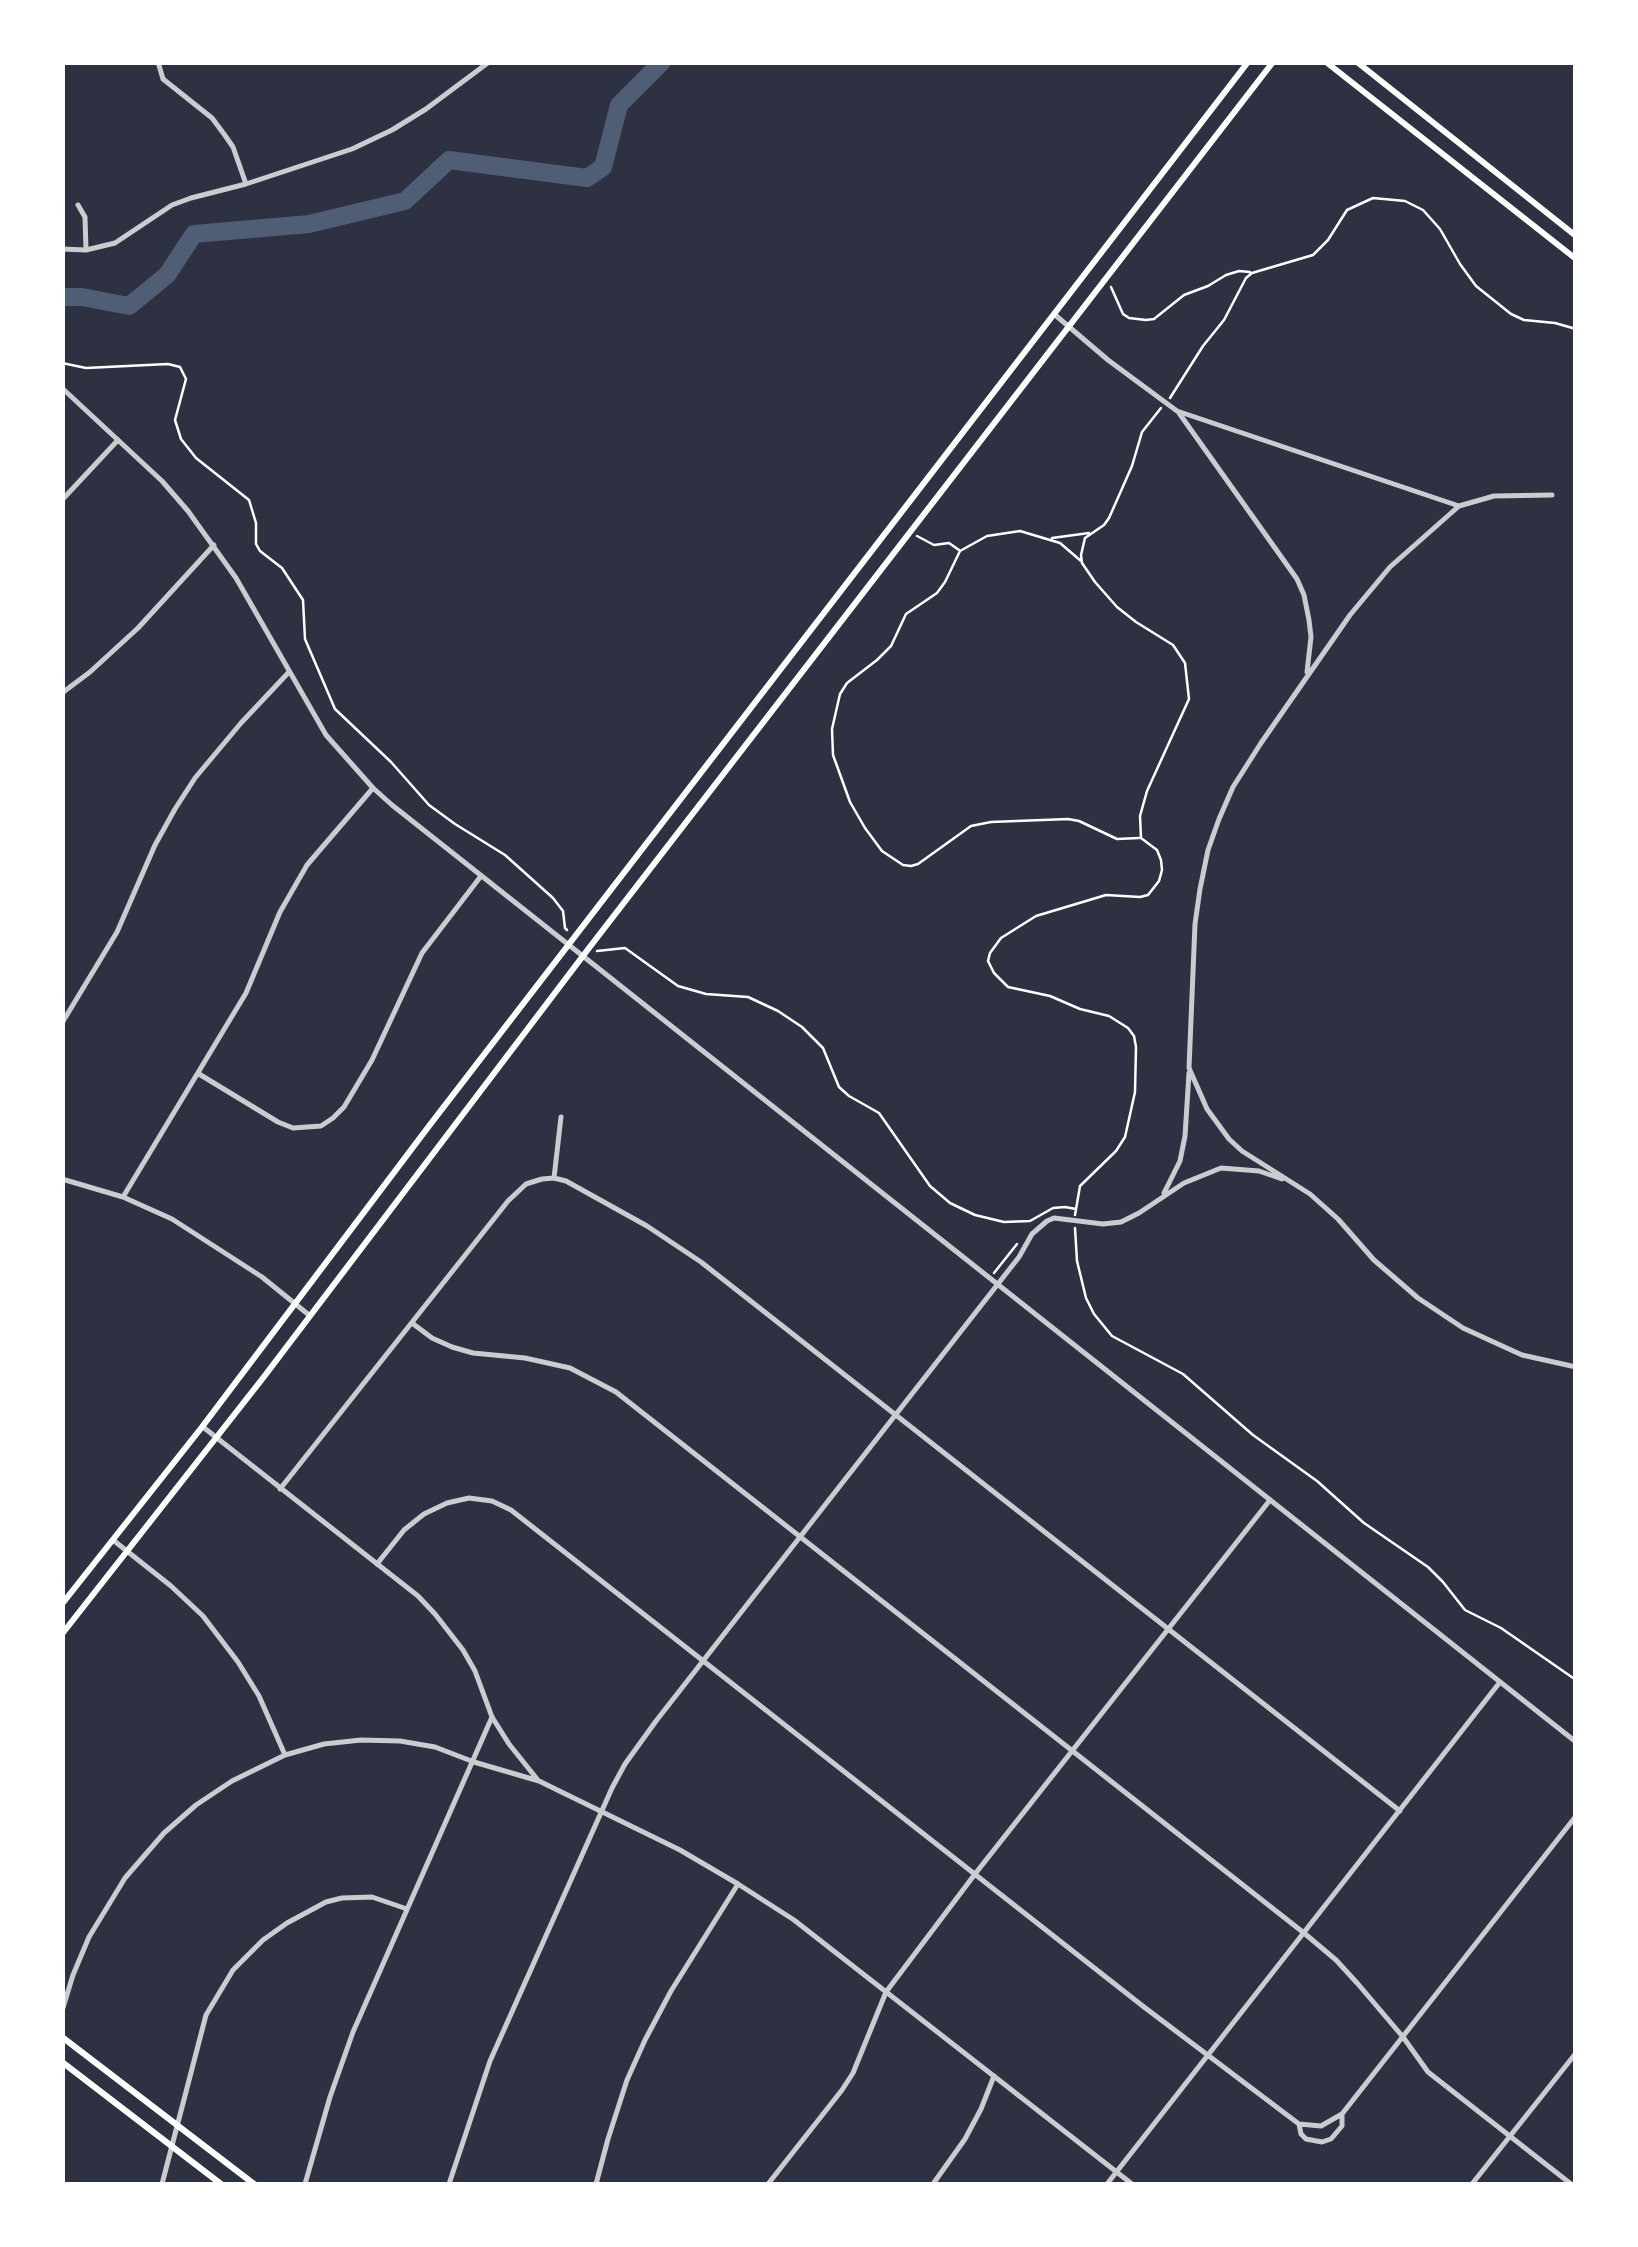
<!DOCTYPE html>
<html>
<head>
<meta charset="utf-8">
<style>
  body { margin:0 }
  #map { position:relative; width:1638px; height:2247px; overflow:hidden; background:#2d3142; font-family:"Varela Round",sans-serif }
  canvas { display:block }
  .frame { position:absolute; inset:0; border:65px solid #fff; pointer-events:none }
</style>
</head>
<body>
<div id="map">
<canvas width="1638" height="2247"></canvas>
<div class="frame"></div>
</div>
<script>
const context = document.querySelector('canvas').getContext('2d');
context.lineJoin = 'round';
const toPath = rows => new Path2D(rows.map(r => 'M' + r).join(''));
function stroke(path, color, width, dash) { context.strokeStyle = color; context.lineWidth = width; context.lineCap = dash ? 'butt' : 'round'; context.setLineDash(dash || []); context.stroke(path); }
const river = toPath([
  [62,297,82,297,129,306,167,275,194,234,309,224,405,201,449,160,587,178,603,167,619,105,662,62]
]);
const path = toPath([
  [1111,287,1123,314,1129,318,1146,320,1154,319,1184,295,1208,286,1226,275,1239,271,1250,272],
  [62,363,86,368,168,364,180,367,186,379,175,420,181,439,196,458,249,500,256,523,256,544,260,551,282,568,303,600,305,639,335,709,391,762,429,805,455,824,505,855,553,898,563,911,565,928,567,930],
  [1170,398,1203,346,1224,320,1246,278,1252,273,1313,255,1328,240,1347,210,1373,198,1405,201,1423,210,1440,229,1460,264,1476,286,1511,314,1524,320,1555,323,1576,329],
  [917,536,934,545,949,543,959,550],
  [1052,538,1089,533],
  [1081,561,1060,543,1020,531,987,536,960,551,945,582,937,593,906,614,891,646,877,660,847,683,840,694,832,729,833,755,850,802,865,828,882,851,903,865,911,866,918,864,971,826,991,822,1068,819,1079,821,1117,839,1139,838],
  [597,951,625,948,678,986,706,994,748,997,778,1011,802,1027,823,1048,839,1087,849,1096,879,1113,930,1186,950,1203,975,1215,1004,1222,1030,1221,1053,1208,1065,1207,1076,1209],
  [1075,1215,1080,1186,1116,1151,1125,1137,1135,1092,1136,1047,1134,1036,1128,1028,1109,1016,1080,1009,1050,996,1008,987,994,973,988,961,990,953,1001,938,1036,916,1106,895,1140,897,1148,895,1159,881,1162,870,1161,860,1157,850,1141,838,1140,816,1147,791,1189,699,1185,663,1173,645,1136,622,1117,607,1095,582,1082,563,1081,555,1085,538,1104,525,1109,518,1132,466,1142,432,1161,408],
  [1075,1228,1077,1261,1086,1298,1094,1314,1112,1336,1183,1374,1253,1435,1317,1481,1364,1523,1428,1567,1443,1582,1465,1610,1501,1628,1576,1680],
  [994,1273,1017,1244]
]);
const minor = toPath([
  [158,62,163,79,212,118,224,134,233,147,246,184],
  [78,205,85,217,86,250],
  [62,249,86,250,115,243,172,205,191,198,246,184,352,149,392,130,426,109,489,62],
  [1054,314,1108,360,1177,411,1459,506],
  [1179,413,1297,579,1304,595,1309,620,1311,637,1307,672],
  [1552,495,1494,496,1459,506,1390,567,1350,615,1261,743,1233,787,1219,819,1208,850,1200,889,1195,924,1189,1068,1207,1109,1229,1139,1242,1151,1310,1194,1338,1219,1374,1260,1418,1298,1463,1328,1522,1355,1576,1367],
  [62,500,118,440],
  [62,693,90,672,138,628,214,545],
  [62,1023,117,932,155,845,175,809,195,778,241,723,289,672],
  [199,1074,278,1122,293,1128,321,1126,333,1118,344,1107,372,1060,422,953,481,876],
  [554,1178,561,1117],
  [62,1179,123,1197,172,1219,262,1277,309,1315],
  [1164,1193,1180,1161,1185,1136,1189,1073],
  [123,1197,246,993,280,912,307,865,373,788],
  [412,1323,432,1338,452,1347,473,1353,525,1358,570,1368,616,1392,1304,1933,1336,1960,1358,1984,1403,2037,1428,2072,1571,2184],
  [280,1489,508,1201,526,1184,542,1179,554,1178,566,1181,647,1226,701,1262,1400,1811],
  [377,1564,404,1530,424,1514,447,1503,469,1498,492,1501,511,1510,1144,2007,1299,2124,1301,2134,1306,2139,1322,2142,1331,2139,1342,2126,1342,2114],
  [1299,2124,1321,2126,1342,2114,1576,1816],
  [162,2184,206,2015,233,1970,263,1940,287,1923,326,1902,342,1898,372,1897,407,1909],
  [305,2184,330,2097,353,2032,492,1717],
  [449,2184,490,2061,612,1788,625,1764,656,1721,1019,1257,1032,1234,1047,1221,1054,1218,1103,1224,1121,1222,1139,1213,1184,1183,1221,1168,1259,1171,1282,1179],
  [596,2184,608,2139,627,2080,645,2040,671,1991,738,1884],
  [768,2184,842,2090,853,2073,886,1992,975,1874,1270,1500],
  [933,2184,965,2139,981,2109,994,2076],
  [1472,2184,1576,2053]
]);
const tertiary = toPath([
  [62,388,162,481,188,511,236,578,326,735,373,788,392,805,1576,1742],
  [203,1427,418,1596,435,1614,463,1650,475,1671,492,1717,509,1744,537,1779],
  [113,1540,171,1586,203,1616,238,1662,259,1696,285,1755],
  [62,2011,73,1975,89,1937,125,1878,164,1833,196,1805,232,1781,285,1755,324,1744,361,1740,400,1741,435,1747,474,1762,539,1781,680,1850,738,1884,794,1920,1132,2184],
  [1107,2184,1500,1682]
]);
const secondary = toPath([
  [1326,62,1576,259],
  [1357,62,1576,236],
  [62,1604,202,1427,429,1126,1248,62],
  [62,1634,263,1378,589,948,1273,62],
  [62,2037,254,2184],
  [62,2062,221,2184]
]);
stroke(river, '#4f5d75', 18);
stroke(path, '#fff', 2.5);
stroke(minor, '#caccd0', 5);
stroke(tertiary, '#caccd0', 5);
stroke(secondary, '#fff', 6);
</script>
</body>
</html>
